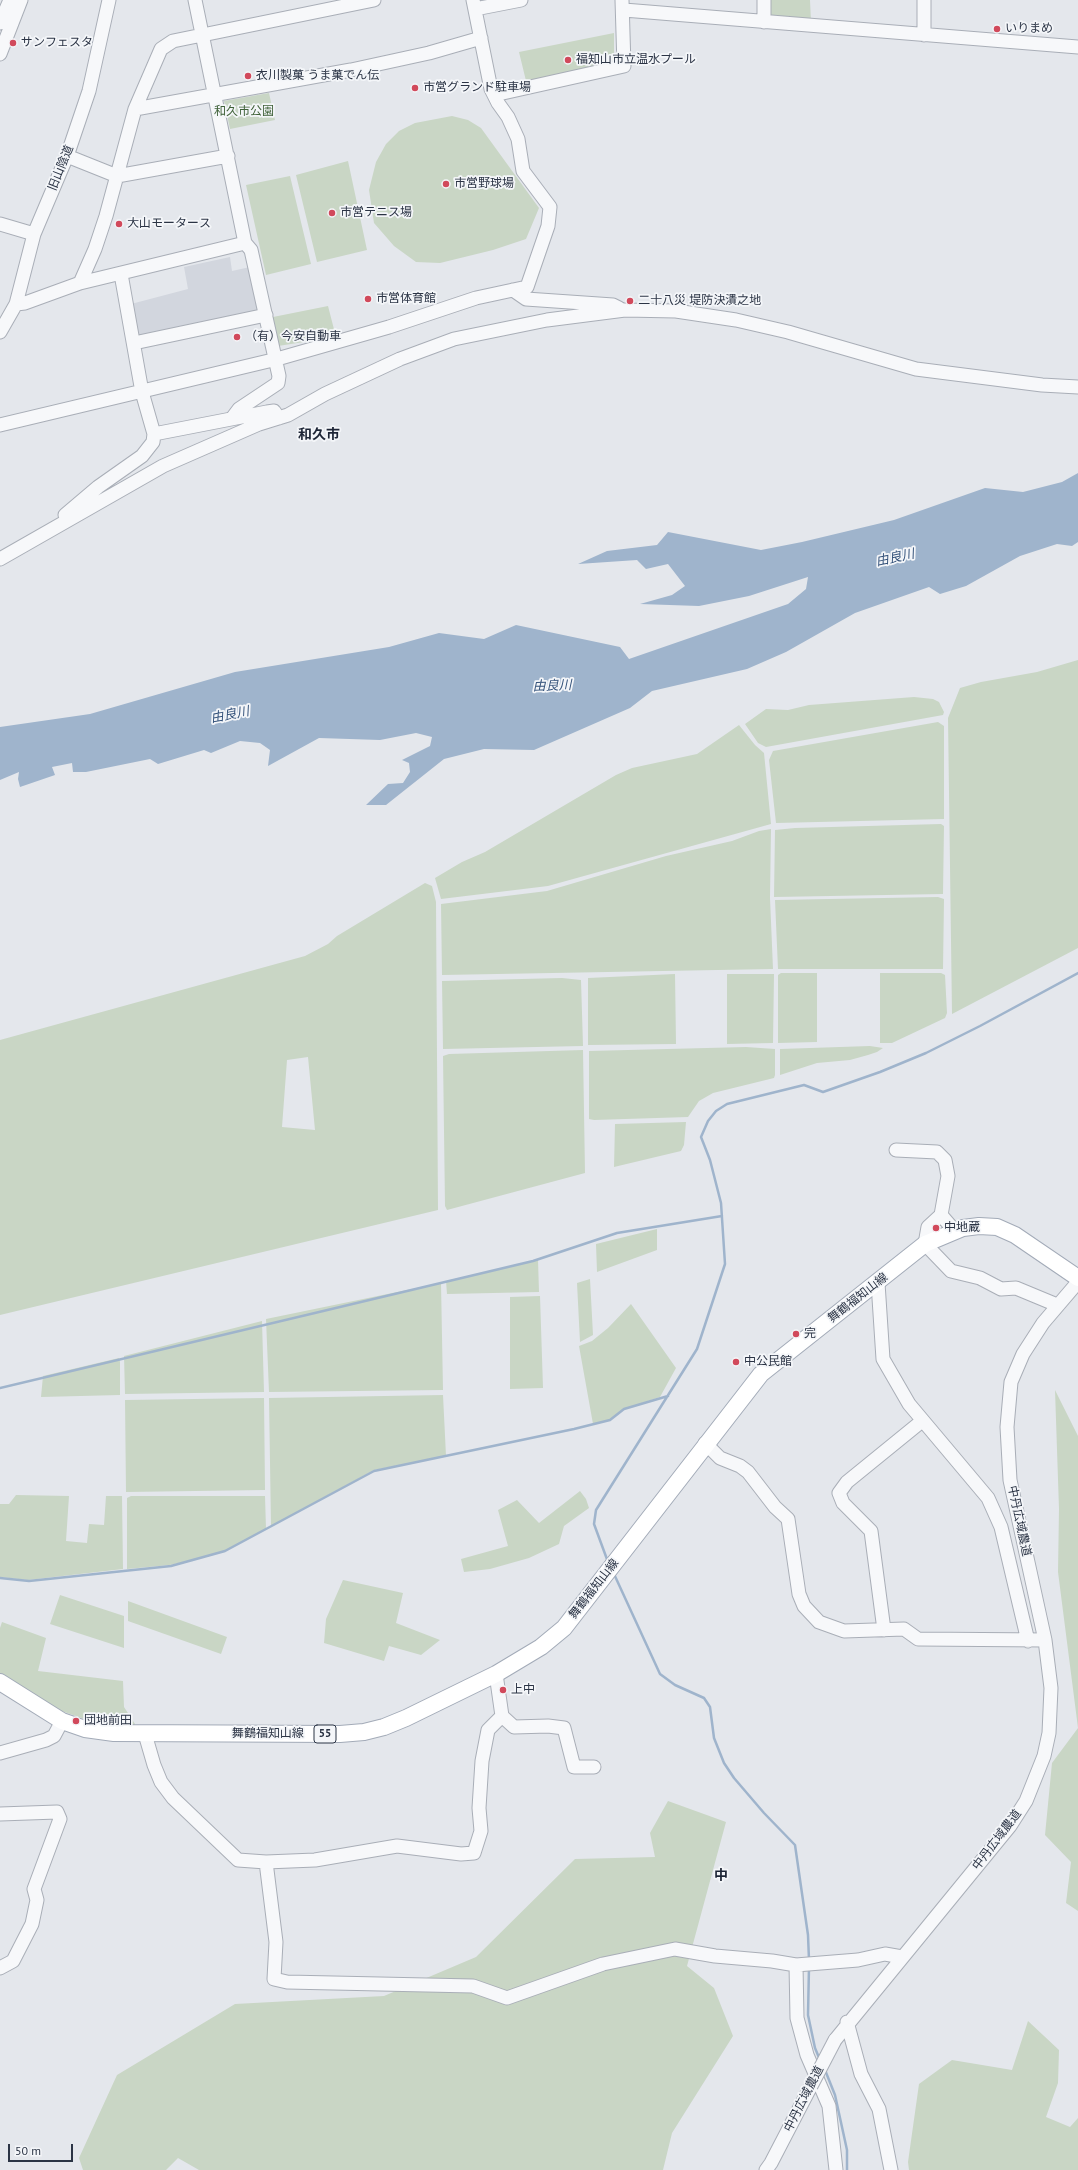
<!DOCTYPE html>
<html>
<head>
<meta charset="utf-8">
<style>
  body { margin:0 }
  #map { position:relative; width:1078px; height:2170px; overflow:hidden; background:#e4e7ec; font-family:"PT Sans",sans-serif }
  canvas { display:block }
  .scale { position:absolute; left:8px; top:2144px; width:65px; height:18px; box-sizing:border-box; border:2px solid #2b3445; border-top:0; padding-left:5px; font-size:12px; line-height:14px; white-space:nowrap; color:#2b3445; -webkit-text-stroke:3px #f4f6f9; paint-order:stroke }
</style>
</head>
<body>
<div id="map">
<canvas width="1078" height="2170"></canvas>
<div class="scale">50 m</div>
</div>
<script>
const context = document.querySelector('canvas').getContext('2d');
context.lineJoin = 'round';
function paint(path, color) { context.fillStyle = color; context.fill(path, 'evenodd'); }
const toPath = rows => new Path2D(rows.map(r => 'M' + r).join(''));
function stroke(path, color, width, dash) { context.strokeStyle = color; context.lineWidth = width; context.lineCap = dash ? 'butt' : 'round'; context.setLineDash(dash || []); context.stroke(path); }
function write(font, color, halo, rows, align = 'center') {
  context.font = font + ' "PT Sans","Noto Sans JP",sans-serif'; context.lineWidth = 3.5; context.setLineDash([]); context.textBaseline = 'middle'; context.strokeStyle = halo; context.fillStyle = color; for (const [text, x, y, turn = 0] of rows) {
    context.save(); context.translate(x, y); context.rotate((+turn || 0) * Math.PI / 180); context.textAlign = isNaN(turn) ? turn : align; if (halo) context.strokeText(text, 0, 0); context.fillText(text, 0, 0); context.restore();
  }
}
const built = toPath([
  [230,257,232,271,250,267,263,310,137,338,131,304,188,289,184,267]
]);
const green = toPath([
  [767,0,810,0,811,22,767,16],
  [614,33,614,67,527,85,519,52],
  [269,93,275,120,230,129,224,101],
  [452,116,468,120,481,128,539,208,526,239,493,250,440,263,416,262,394,246,374,223,369,190,376,162,386,144,399,131,415,123],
  [348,161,367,250,317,262,296,175],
  [290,176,311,264,266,275,246,185],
  [328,306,336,337,278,346,272,320,273,317],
  [1078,660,1078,948,952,1014,948,718,960,688,981,682,1037,672],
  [914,697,933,699,939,702,944,712,943,715,766,747,758,743,745,724,766,709,788,710,809,705],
  [938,722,944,726,944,819,776,823,769,760,773,751],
  [739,725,755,745,764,753,771,824,548,886,441,899,435,878,462,862,485,852,616,775,632,768,697,754],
  [941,824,944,826,943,894,774,897,775,830,795,828],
  [771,829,770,898,773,969,442,975,441,904,547,891,666,856,732,841,759,831],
  [425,883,432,886,436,902,438,1210,0,1315,0,1040,305,956,328,944,337,936],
  [308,1057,315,1130,282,1127,287,1060],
  [938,897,944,899,943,969,778,969,775,900],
  [781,973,817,973,817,1042,778,1043,778,975],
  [880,973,941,973,945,975,947,1013,945,1018,892,1043,880,1043],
  [675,974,676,1044,588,1045,588,978],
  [727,974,774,974,773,1043,727,1044],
  [562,978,581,980,583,1046,443,1049,442,981],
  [870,1046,883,1048,877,1052,868,1055,850,1060,817,1063,780,1075,780,1049],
  [746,1047,775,1049,775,1075,774,1078,713,1093,699,1101,688,1117,594,1120,589,1119,589,1051],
  [583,1050,585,1173,447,1210,445,1206,443,1056,449,1054],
  [686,1122,684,1145,681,1151,614,1167,615,1124],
  [657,1229,657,1250,597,1272,596,1244],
  [538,1260,539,1292,447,1294,446,1281],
  [590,1279,593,1335,580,1342,577,1283],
  [441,1283,443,1390,269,1392,266,1319],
  [540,1296,543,1388,510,1389,510,1297],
  [631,1304,676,1368,660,1397,624,1409,610,1420,593,1424,579,1346,592,1341,608,1328],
  [262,1321,264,1392,125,1394,124,1356],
  [119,1358,120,1362,120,1395,41,1397,43,1376],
  [1055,1390,1078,1436,1078,1911,1066,1903,1071,1862,1045,1835,1052,1763,1078,1728,1058,1572,1059,1509],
  [443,1395,446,1456,374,1470,271,1526,269,1398],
  [264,1398,265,1490,126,1492,125,1400],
  [580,1491,586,1499,589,1508,564,1526,559,1544,529,1558,490,1569,464,1572,461,1559,508,1546,498,1510,517,1500,539,1523],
  [16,1495,69,1496,66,1541,87,1543,89,1524,104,1525,106,1496,122,1496,123,1569,28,1580,0,1577,0,1504,9,1504],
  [131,1496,265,1496,266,1529,225,1551,210,1556,170,1565,127,1569,127,1498],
  [343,1580,403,1593,396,1623,440,1640,421,1655,389,1646,384,1661,324,1643,326,1619],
  [60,1595,124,1616,124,1648,50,1624],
  [128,1601,227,1637,221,1654,128,1621],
  [2,1622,46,1638,38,1671,123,1681,124,1707,135,1724,134,1728,99,1724,47,1706,0,1675,0,1628],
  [668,1801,726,1822,687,1966,714,1988,733,2036,672,2133,663,2170,199,2170,178,2158,166,2170,83,2170,79,2158,117,2075,235,2004,384,1996,476,1957,575,1859,655,1857,650,1833],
  [1028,2021,1059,2050,1058,2083,1046,2117,1070,2127,1078,2118,1078,2170,909,2170,908,2162,919,2084,952,2060,1012,2070]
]);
const water = toPath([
  [1078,473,1078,542,1072,546,1057,544,1020,556,966,586,940,594,929,587,855,613,786,652,747,669,652,691,630,708,534,750,484,749,444,759,386,805,366,805,388,784,403,783,410,772,409,763,402,760,430,746,432,737,416,733,380,740,319,738,268,766,270,750,260,743,240,741,211,753,204,750,158,764,150,759,86,772,73,772,72,763,52,767,55,775,20,787,18,779,19,772,0,780,0,727,90,714,235,672,389,647,439,633,484,639,516,625,620,647,629,659,788,604,806,589,808,577,749,596,699,606,640,604,672,595,685,586,668,564,646,569,637,560,578,564,607,551,657,545,668,532,761,550,802,542,894,520,985,488,1023,492,1062,482]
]);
const stream = toPath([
  [0,1388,533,1261,617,1233,722,1216],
  [608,1562,594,1524,596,1510,697,1349,725,1264,721,1203,710,1160,701,1137,708,1121,716,1111,727,1104,804,1085,823,1092,880,1072,926,1053,980,1026,1078,973],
  [614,1574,660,1674,675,1685,704,1698,710,1707,714,1738,724,1763,734,1778,764,1813,795,1845,808,1935,809,1960],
  [0,1578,29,1581,171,1566,225,1551,374,1471,574,1429,610,1420,624,1409,668,1396],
  [809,1967,808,2015,815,2048,820,2060],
  [825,2070,835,2095,847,2150,847,2170]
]);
const minor = toPath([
  [195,0,245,243,251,250,279,376,278,383,239,409,233,417],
  [764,0,764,22],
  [924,0,924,35],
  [475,9,521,0],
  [624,10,1078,47],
  [0,23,10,0],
  [0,54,21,0],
  [494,95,624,66,622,0],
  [135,109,351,70,429,53,481,38],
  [67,156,117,176,228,156],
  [0,224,34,234],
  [80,283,95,249,106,216,135,109,161,49,173,41,374,0],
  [513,290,526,299,613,305,619,308],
  [16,304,25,303,80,283,245,243],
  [0,332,16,304,34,234,67,156,89,91,109,0],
  [134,343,266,315],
  [0,425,277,359,389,327,476,298,527,287,548,226,550,207,523,171,518,139,508,117,498,103,491,89,473,0],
  [154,434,267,412,274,411,279,418],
  [65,515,98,487,142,456,153,442,154,434,142,392,121,274],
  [0,559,163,466,259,424,288,415,325,394,400,359,454,339,547,320,625,310,676,311,736,320,788,332,916,369,1042,385,1078,387],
  [896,1150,937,1152,945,1160,948,1176,941,1215,954,1230],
  [941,1215,928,1227,925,1244,951,1271,980,1278,1001,1289,1016,1288,1057,1305],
  [878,1283,883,1359,909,1404,988,1498,1001,1527,1028,1641],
  [705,1443,720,1458,740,1466,748,1472,775,1507,788,1519,799,1594,804,1606,819,1622,844,1631,904,1629,918,1639,1045,1640],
  [884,1630,871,1531,843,1503,839,1493,847,1482,922,1421],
  [496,1674,502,1716,514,1727,548,1726,564,1728,574,1767,594,1767],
  [145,1734,154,1765,161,1782,173,1798,238,1860,266,1862,315,1860,397,1846,461,1854,474,1853,481,1831,479,1808,482,1761,488,1730,502,1716],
  [0,1753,46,1740,54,1736,62,1721],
  [0,1814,57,1812,60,1819,34,1889,37,1900,32,1924,13,1961,0,1968],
  [266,1862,276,1942,274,1979,287,1982,473,1986,507,1998,603,1964,675,1949,715,1956,772,1961,796,1965,858,1960,885,1954,902,1957],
  [796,1965,797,2018,807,2055,829,2106,836,2170],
  [847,2022,861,2074,879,2109,891,2170],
  [835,2040,1010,1826,1026,1801,1044,1756,1049,1733,1051,1688,1045,1640,1010,1480,1007,1427,1011,1382,1023,1354,1043,1323,1078,1282],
  [766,2170,771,2163,811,2086]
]);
const major = toPath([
  [0,1682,62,1721,85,1729,114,1733,340,1734,364,1732,384,1727,406,1718,496,1674,541,1647,564,1628,761,1374,925,1244,963,1228,979,1226,997,1227,1015,1235,1078,1278]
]);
const minorBridge = toPath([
  [811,2086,835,2040]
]);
const markers = [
  [997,29,4,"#d1495b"],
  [13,43,4,"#d1495b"],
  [568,60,4,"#d1495b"],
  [248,76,4,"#d1495b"],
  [415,88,4,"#d1495b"],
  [446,184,4,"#d1495b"],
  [332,213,4,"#d1495b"],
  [119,224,4,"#d1495b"],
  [368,299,4,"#d1495b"],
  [630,301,4,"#d1495b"],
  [237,337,4,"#d1495b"],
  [936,1228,4,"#d1495b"],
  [796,1334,4,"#d1495b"],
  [736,1362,4,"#d1495b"],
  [503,1690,4,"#d1495b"],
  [76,1721,4,"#d1495b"]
];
const shields = [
  [325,1734,22]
];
const shieldNames = [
  ["55",325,1734]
];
const poiNames = [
  ["いりまめ",1005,29],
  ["サンフェスタ",21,43],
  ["福知山市立温水プール",576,60],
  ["衣川製菓 うま菓でん伝",256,76],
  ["市営グランド駐車場",423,88],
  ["市営野球場",454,184],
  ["市営テニス場",340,213],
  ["大山モータース",127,224],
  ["市営体育館",376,299],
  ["二十八災 堤防決潰之地",638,301],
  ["（有）今安自動車",245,337],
  ["中地蔵",944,1228],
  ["完",804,1334],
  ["中公民館",744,1362],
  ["上中",511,1690],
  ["団地前田",84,1721]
];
const parkNames = [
  ["和久市公園",244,112]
];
const streetNames = [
  ["旧山陰道",61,168,-68],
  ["舞鶴福知山線",858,1298,-38],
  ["中丹広域農道",1019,1521,78],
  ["舞鶴福知山線",594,1589,-52],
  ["舞鶴福知山線",268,1734],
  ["中丹広域農道",997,1840,-53],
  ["中丹広域農道",804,2099,-63]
];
const waterNames = [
  ["由良川",895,558,-12],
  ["由良川",552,686,-2],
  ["由良川",230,715,-11]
];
const quarterNames = [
  ["和久市",319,435],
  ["中",721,1876]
];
paint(built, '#d2d6de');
paint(green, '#c9d6c5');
paint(water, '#9fb4cc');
stroke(stream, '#9fb4cc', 2.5);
stroke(minor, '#a9aeb7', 15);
stroke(major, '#a3abb8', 18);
stroke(minor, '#f7f8fa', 13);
stroke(major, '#fff', 16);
stroke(minorBridge, '#a9aeb7', 15, []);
stroke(minorBridge, '#f7f8fa', 13);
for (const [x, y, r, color] of markers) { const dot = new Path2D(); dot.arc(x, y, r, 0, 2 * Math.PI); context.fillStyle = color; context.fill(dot); stroke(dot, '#f4f6f9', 1.5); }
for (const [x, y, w] of shields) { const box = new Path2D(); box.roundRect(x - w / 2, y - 9, w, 18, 3); context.fillStyle = '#f4f6f9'; context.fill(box); stroke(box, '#2b3445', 1); }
write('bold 11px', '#2b3445', null, shieldNames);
write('12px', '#2b3445', '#f4f6f9', poiNames, 'left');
write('12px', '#3f6138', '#f4f6f9', parkNames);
write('12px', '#2b3445', '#f4f6f9', streetNames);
write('italic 13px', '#34527a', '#f4f6f9', waterNames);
write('bold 14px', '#1d2536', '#f4f6f9', quarterNames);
</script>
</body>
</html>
